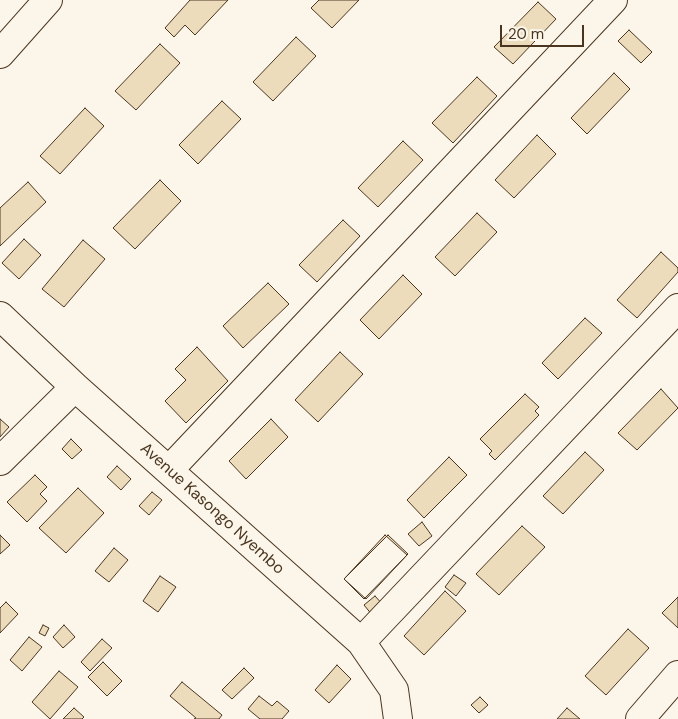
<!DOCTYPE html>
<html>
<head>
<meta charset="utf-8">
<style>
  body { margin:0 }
  #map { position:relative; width:678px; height:719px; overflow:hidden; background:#fbf6e9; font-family:"DM Sans",sans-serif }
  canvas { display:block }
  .scale { position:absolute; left:500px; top:25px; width:84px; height:22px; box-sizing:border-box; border:2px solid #4a3520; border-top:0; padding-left:6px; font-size:15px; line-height:18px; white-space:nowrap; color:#4a3520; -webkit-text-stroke:4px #fbf6e9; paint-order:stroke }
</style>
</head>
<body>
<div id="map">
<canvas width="678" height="719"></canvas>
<div class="scale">20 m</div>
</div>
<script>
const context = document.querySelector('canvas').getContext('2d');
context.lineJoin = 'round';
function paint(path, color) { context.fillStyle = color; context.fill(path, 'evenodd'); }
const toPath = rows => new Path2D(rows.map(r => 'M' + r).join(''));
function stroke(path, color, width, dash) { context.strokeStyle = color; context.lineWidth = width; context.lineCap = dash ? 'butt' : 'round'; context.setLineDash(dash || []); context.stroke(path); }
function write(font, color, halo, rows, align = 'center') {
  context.font = font + ' "DM Sans",sans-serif'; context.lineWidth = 4; context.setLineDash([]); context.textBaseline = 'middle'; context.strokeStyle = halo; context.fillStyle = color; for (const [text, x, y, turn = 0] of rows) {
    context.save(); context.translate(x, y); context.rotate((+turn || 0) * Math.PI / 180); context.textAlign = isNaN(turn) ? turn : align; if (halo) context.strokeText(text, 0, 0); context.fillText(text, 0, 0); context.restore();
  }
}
const building = toPath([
  [190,0,228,0,195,35,185,25,174,37,165,28,190,0],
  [319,0,359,0,332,28,311,8,319,0],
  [538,2,556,19,513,64,494,47,538,2],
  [629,30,652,52,641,63,618,41,629,30],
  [296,37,316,56,273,101,253,82,296,37],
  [160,44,180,63,136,110,115,91,160,44],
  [614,73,630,89,587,134,571,118,614,73],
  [477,77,497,96,453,143,432,123,477,77],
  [222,101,241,119,198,164,179,145,222,101],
  [85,108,104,126,60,174,40,156,85,108],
  [537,135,556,154,514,198,495,180,537,135],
  [403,141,423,160,378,207,358,188,403,141],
  [160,180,181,201,135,249,113,228,160,180],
  [28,182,46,202,0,246,0,208,28,182],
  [477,213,497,232,455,276,435,257,477,213],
  [343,220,360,236,317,282,299,265,343,220],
  [24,239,41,255,19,279,2,263,24,239],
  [83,240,105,259,64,307,42,289,83,240],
  [661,252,678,268,678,272,637,318,617,300,661,252],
  [403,275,422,294,379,339,360,320,403,275],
  [268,283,289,304,243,348,223,326,268,283],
  [585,318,602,333,558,379,542,363,585,318],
  [197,347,228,381,186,423,165,401,186,380,175,369,197,347],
  [340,352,363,374,318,422,295,400,340,352],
  [661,389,678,408,637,450,618,433,661,389],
  [525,394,539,407,535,411,539,415,495,460,489,454,492,451,480,439,525,394],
  [0,419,9,427,0,437,0,419],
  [271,419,288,437,246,479,229,461,271,419],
  [71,439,82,450,72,459,62,449,71,439],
  [585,452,604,470,563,514,543,496,585,452],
  [449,457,467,475,424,518,407,500,449,457],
  [117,466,131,479,121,490,107,477,117,466],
  [35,475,47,487,40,494,47,501,27,522,7,502,35,475],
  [78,488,104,513,66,553,39,528,78,488],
  [152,492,162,500,149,515,139,506,152,492],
  [422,522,432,536,419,546,408,534,422,522],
  [522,526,545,547,499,595,476,574,522,526],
  [0,535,10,545,0,554,0,535],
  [385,535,407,555,366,599,344,579,385,535],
  [388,535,408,554,364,599,344,579,388,535],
  [114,548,128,560,109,582,95,571,114,548],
  [454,575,466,583,456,596,445,587,454,575],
  [160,576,176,587,158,612,143,601,160,576],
  [445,591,466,611,424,655,404,636,445,591],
  [375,596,384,606,373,616,364,605,375,596],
  [678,597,678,628,662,613,678,597],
  [6,602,18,614,0,633,0,608,6,602],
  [43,625,49,628,45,636,39,633,43,625],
  [64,625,75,637,63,648,53,637,64,625],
  [628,629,649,648,606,695,585,676,628,629],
  [29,637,42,647,22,671,10,660,29,637],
  [102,639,112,648,90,671,81,662,102,639],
  [103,662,122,681,107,696,88,677,103,662],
  [337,665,351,679,329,703,315,690,337,665],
  [244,668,254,678,232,699,222,690,244,668],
  [59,671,78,687,50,719,32,702,59,671],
  [182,682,222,715,219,719,194,719,196,718,170,696,182,682],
  [259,696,272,706,277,701,289,711,282,719,260,719,248,709,259,696],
  [480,697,488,705,479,713,471,705,480,697],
  [74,708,84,717,82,719,63,719,74,708],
  [567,708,580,719,557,719,567,708]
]);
const minor = toPath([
  [0,54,48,0],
  [0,316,75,387,361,642,394,690,398,719],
  [0,461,75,387],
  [169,470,613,0],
  [361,642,678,308],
  [640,719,678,675]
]);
const streetNames = [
  ["Avenue Kasongo Nyembo",212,509,42]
];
paint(building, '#ecdcbc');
stroke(building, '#4a3520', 1);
stroke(minor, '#4a3520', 30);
stroke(minor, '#fbf6e9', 28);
write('16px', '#4a3520', '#fbf6e9', streetNames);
</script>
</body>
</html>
